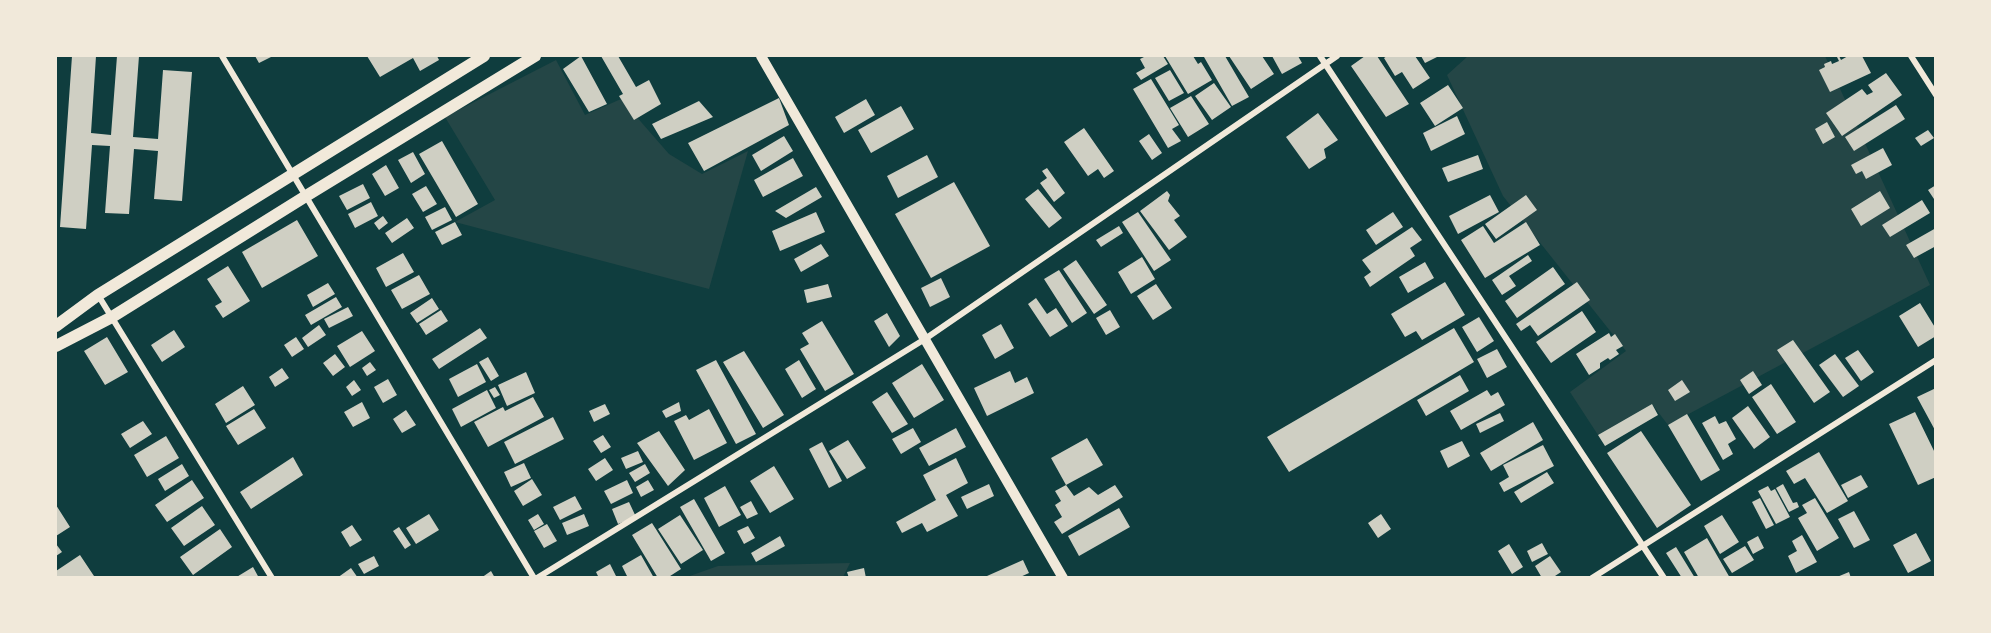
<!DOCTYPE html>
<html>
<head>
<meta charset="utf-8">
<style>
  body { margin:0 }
  #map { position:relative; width:1991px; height:633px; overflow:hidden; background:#0f3d3e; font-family:"Roboto Serif",serif }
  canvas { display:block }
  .frame { position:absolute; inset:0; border:57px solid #f1e9da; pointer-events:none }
</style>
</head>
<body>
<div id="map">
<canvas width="1991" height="633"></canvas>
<div class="frame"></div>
</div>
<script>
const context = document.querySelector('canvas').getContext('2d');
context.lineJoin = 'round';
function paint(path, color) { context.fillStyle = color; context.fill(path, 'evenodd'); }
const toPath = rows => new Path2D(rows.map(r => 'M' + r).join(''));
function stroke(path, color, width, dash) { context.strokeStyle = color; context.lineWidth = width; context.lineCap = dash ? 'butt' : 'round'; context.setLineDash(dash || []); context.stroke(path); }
const green = toPath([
  [1468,56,1825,56,1930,285,1668,425,1652,404,1598,435,1570,392,1626,351,1503,196,1447,75],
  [556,60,585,115,621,99,669,154,702,174,748,151,709,289,455,222,495,200,445,117],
  [850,563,843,577,687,577,718,566]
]);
const building = toPath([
  [72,56,96,56,91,133,111,135,117,56,139,56,133,137,158,139,163,70,192,72,182,201,154,199,158,151,134,149,129,214,105,213,110,146,92,145,86,229,60,227],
  [255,56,273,56,259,63],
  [367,56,437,56,439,60,420,71,413,58,380,77],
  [581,56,607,104,589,112,563,69],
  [601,56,618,56,636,87,649,80,661,104,634,120,619,96,623,94],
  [1146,56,1163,56,1168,64,1141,80,1136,73,1145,68,1140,59],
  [1165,56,1193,56,1198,64,1201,62,1212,80,1188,94],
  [1208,56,1225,56,1249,97,1232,106,1204,57],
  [1229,56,1262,56,1274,74,1251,89],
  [1272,56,1298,56,1302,63,1282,74],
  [1365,56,1377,56,1409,104,1386,117,1351,66],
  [1387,56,1415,56,1430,78,1413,89,1402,72,1395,76,1384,58],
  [1421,56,1439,56,1425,63],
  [1839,56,1841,60,1848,56,1862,56,1871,73,1830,92,1819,70,1825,67,1824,64,1831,61,1832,64,1839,61,1837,57],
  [1170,70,1184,93,1169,101,1155,78],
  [1886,73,1902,95,1842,136,1826,113,1862,89,1867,95,1873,92,1868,85],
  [1151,79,1179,125,1172,129,1181,141,1168,148,1133,89],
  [1214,83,1231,107,1212,120,1195,96],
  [1448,85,1463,108,1435,126,1420,103],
  [1191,96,1209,124,1188,137,1170,108],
  [779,98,789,125,704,171,688,143],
  [866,99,875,115,844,133,835,117],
  [699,101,713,117,661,139,652,124],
  [1896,105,1905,119,1854,151,1845,137],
  [901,106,914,129,871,153,858,130],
  [1318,113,1338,140,1324,149,1326,158,1309,169,1286,137],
  [1457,116,1465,134,1431,151,1423,133],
  [1827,122,1835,137,1823,144,1815,129],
  [1084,128,1114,171,1104,178,1098,169,1088,176,1064,142],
  [1928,130,1934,138,1921,146,1915,138],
  [1149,134,1162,153,1152,160,1139,141],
  [784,136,793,151,761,171,752,155],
  [442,141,478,204,456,217,419,154],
  [1883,148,1892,165,1866,179,1862,171,1856,174,1851,165],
  [413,152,425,174,411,183,398,160],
  [927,155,938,177,898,198,887,176],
  [1478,155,1483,169,1448,182,1442,168],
  [793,158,803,176,763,197,754,180],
  [386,165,399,188,385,196,372,174],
  [1047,168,1065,193,1054,202,1040,183,1047,178,1042,171],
  [954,182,990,246,931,278,895,214],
  [363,184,370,198,347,210,339,196],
  [1936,185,1936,202,1928,190],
  [426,186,437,204,423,212,412,194],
  [816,187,822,197,786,218,775,211],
  [1038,189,1062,218,1049,228,1025,199],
  [1167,191,1170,195,1168,201,1180,216,1174,220,1187,237,1169,250,1140,211],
  [1880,191,1890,208,1861,226,1851,209],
  [1490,195,1499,212,1458,234,1449,216],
  [1526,195,1537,210,1496,239,1485,224],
  [1922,200,1930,213,1890,237,1882,225],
  [371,202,378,216,355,228,348,214],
  [445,207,452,220,432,230,425,217],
  [816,212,825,232,780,251,772,231],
  [1138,212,1171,260,1154,271,1122,222],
  [1393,212,1403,227,1376,245,1366,230],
  [383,216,388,223,379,230,374,223],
  [407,218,414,228,392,243,385,233],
  [297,220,318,256,262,288,242,252],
  [455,222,462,235,442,245,435,232],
  [1526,222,1540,245,1485,278,1461,240,1483,226,1494,243],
  [1119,226,1123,233,1101,247,1096,240],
  [1412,227,1422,240,1410,248,1415,256,1370,287,1364,277,1371,272,1362,260],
  [1936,228,1936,246,1914,258,1906,245],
  [821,244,829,256,801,272,794,259],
  [403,253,414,272,386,287,376,268],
  [1528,255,1532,261,1509,276,1516,286,1502,295,1492,280],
  [1142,257,1155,279,1131,294,1118,272],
  [1076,260,1107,305,1094,314,1063,269],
  [1425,262,1434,278,1408,293,1399,277],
  [228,266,250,301,223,318,215,306,222,302,207,279],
  [1553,267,1565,284,1517,318,1505,301],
  [1059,270,1087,313,1072,323,1044,279],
  [419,275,430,294,402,309,391,290],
  [941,278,950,297,930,307,921,288],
  [1445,282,1465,315,1422,340,1416,331,1405,337,1391,314],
  [1577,282,1590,300,1538,336,1530,325,1521,331,1516,324],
  [328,283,335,294,313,307,307,295],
  [828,284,832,297,807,303,804,290],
  [1156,284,1172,308,1153,320,1137,296],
  [336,297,342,307,311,325,305,315],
  [432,298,439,309,417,323,410,313],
  [1036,298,1047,314,1056,308,1068,326,1050,337,1028,304],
  [1920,303,1936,329,1936,336,1918,347,1899,316],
  [348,307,353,316,329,328,324,319],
  [441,310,448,321,426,335,419,324],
  [1110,310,1120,327,1106,335,1096,318],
  [1582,311,1596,332,1551,363,1536,342],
  [887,313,900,336,889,347,874,321],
  [1479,317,1494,341,1477,352,1462,327],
  [822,321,854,374,825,391,800,349,809,344,802,333],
  [1001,324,1014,348,995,359,982,335],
  [319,325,326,335,308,347,302,338],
  [480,328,487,338,439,369,432,359],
  [1454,328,1474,362,1289,472,1267,437],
  [174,330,185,347,162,362,151,345],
  [362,331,375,351,350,367,337,346],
  [1609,333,1611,337,1615,334,1623,346,1616,350,1619,354,1610,360,1608,358,1600,363,1600,368,1589,375,1576,354],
  [107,337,128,372,105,385,84,351],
  [296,337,304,349,292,357,284,345],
  [1793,340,1830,392,1814,403,1777,350],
  [1497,349,1507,367,1487,378,1477,359],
  [1858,350,1874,372,1861,381,1845,358],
  [744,351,784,415,763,428,723,362],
  [335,354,345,367,333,376,323,363],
  [1835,354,1859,386,1843,397,1819,365],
  [488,357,499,376,491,381,479,362],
  [716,360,756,434,736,444,696,370],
  [799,360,816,389,802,398,785,369],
  [370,362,376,370,367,376,362,368],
  [477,364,486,382,458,397,449,379],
  [922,364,944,400,914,418,892,383],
  [282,368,289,378,275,387,269,377],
  [1010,371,1015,383,1027,377,1034,393,987,416,974,388],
  [1753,371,1762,385,1749,394,1740,380],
  [526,372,535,393,507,406,498,385],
  [1460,375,1469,391,1426,416,1417,400],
  [388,379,397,395,383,403,374,387],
  [354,380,361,390,352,396,346,387],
  [1682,380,1690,392,1675,401,1668,390],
  [1771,384,1796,422,1777,434,1752,397],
  [243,386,255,405,226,423,215,404],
  [495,387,500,395,494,398,489,390],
  [1936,388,1936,432,1917,397],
  [487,390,496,408,461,427,452,409],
  [1487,390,1491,396,1498,392,1505,405,1461,430,1450,411],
  [887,392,908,424,892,433,872,402],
  [533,397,544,417,488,447,474,422,503,407,505,411],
  [362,402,370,418,353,427,344,412],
  [679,402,681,411,666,418,662,411],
  [605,404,610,414,594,422,589,411],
  [1652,404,1658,415,1605,446,1598,435],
  [1748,406,1770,437,1754,449,1732,418],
  [254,409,266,428,238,445,226,426],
  [709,409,727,443,694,460,674,421,686,415,689,420],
  [406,410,416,425,402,433,393,419],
  [1915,412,1936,455,1936,477,1918,485,1889,424],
  [1500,413,1504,421,1480,433,1476,424],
  [1687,414,1720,470,1701,481,1668,425],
  [1715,416,1719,424,1726,421,1736,439,1728,444,1733,454,1723,460,1702,423],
  [553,417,564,439,515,464,504,442],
  [143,421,152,434,130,448,121,434],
  [1533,422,1543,440,1491,471,1480,453],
  [913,428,921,442,901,454,892,439],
  [956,428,966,447,929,466,919,448],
  [659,431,685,470,668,486,637,443],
  [1641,431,1691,505,1657,528,1607,453],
  [603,435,611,447,601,453,593,441],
  [166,436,179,458,147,477,134,455],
  [1087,438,1103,465,1066,485,1051,458],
  [848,440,866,468,847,479,829,451],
  [1462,441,1470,456,1448,468,1440,451],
  [822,442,842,481,829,488,809,449],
  [1543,445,1554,466,1504,492,1499,483,1509,477,1503,465],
  [638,451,643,462,626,469,621,458],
  [1819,452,1848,501,1827,513,1805,478,1794,484,1786,471],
  [293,457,303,475,251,509,240,492],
  [605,458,613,470,596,481,588,469],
  [956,458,968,483,946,495,958,516,927,532,922,523,902,533,896,522,936,500,923,475],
  [524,463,531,478,511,487,504,472],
  [182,464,189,476,165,491,158,479],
  [645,464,650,473,635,482,629,473],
  [774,466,794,499,770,513,750,481],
  [1547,472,1554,483,1521,503,1514,492],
  [1861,475,1868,487,1848,498,1841,485],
  [532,479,542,495,523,506,514,491],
  [192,480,204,498,167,522,155,505],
  [627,480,633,493,611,504,604,491],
  [648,480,654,490,641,497,636,487],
  [989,484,994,496,967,509,961,497],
  [1783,484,1793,503,1797,502,1799,507,1789,512,1776,488],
  [1066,485,1074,496,1089,487,1098,495,1115,485,1123,497,1062,534,1054,522,1062,517,1055,505,1061,501,1055,491],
  [725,486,741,515,719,527,704,498],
  [1768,486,1771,491,1775,489,1790,517,1776,524,1758,491],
  [575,496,582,509,560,520,553,507],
  [1760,498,1774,525,1766,529,1752,502],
  [1815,498,1839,538,1817,551,1798,518,1807,513,1802,505],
  [694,499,725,553,711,561,680,507],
  [751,501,758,514,747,519,740,507],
  [629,502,636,517,618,524,612,509],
  [56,505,70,527,56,536],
  [202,506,215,525,184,546,171,528],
  [1119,508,1130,527,1079,556,1068,536],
  [1854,511,1870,540,1854,548,1838,519],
  [429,514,439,530,416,544,406,528],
  [538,514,544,524,534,530,528,520],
  [584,514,589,526,567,535,562,523],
  [1381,514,1391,529,1378,538,1368,523],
  [680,515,703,550,681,564,658,529],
  [1722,515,1739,542,1720,554,1704,526],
  [652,523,681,569,667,578,658,578,632,535],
  [547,524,557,541,544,548,534,531],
  [352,525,362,540,350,547,341,532],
  [748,526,755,538,744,544,737,531],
  [399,527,411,545,405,549,393,531],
  [220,529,232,547,193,575,180,557],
  [1916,533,1931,561,1908,573,1893,545],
  [1802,535,1817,562,1796,573,1788,556,1797,551,1792,541],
  [780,536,785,546,756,562,751,553],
  [1758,536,1764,548,1753,554,1747,542],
  [1707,538,1730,578,1699,578,1684,552],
  [1542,543,1548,554,1532,562,1527,551],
  [56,544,62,552,56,556],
  [1509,544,1523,567,1512,574,1498,551],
  [1745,546,1754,560,1732,573,1723,559],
  [1676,547,1695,578,1682,578,1666,553],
  [80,555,94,576,91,578,56,578,56,571],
  [641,555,654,578,628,578,622,566],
  [374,556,379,566,364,574,358,564],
  [1550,556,1561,572,1552,578,1542,578,1535,566],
  [1023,560,1029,573,1018,578,988,578,987,576],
  [610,564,617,578,599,578,596,572],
  [253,567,259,578,235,578],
  [351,568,358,578,337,578],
  [864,568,866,578,849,578,847,572],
  [491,571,495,578,481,578],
  [1849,572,1851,578,1837,578,1837,577]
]);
const minor = toPath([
  [222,56,534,578],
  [1320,56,1664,578],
  [1911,56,1936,95],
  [98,295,272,578],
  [537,578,925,339,1337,56],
  [1592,578,1936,360]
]);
const tertiary = toPath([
  [761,56,1063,578]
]);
const secondary = toPath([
  [56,326,98,295,484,56],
  [56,346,112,317,306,196,535,56]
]);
paint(green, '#244646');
paint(building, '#cfcfc3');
stroke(minor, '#f1e9da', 6);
stroke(tertiary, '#f1e9da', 10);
stroke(secondary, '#f1e9da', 12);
</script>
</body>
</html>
